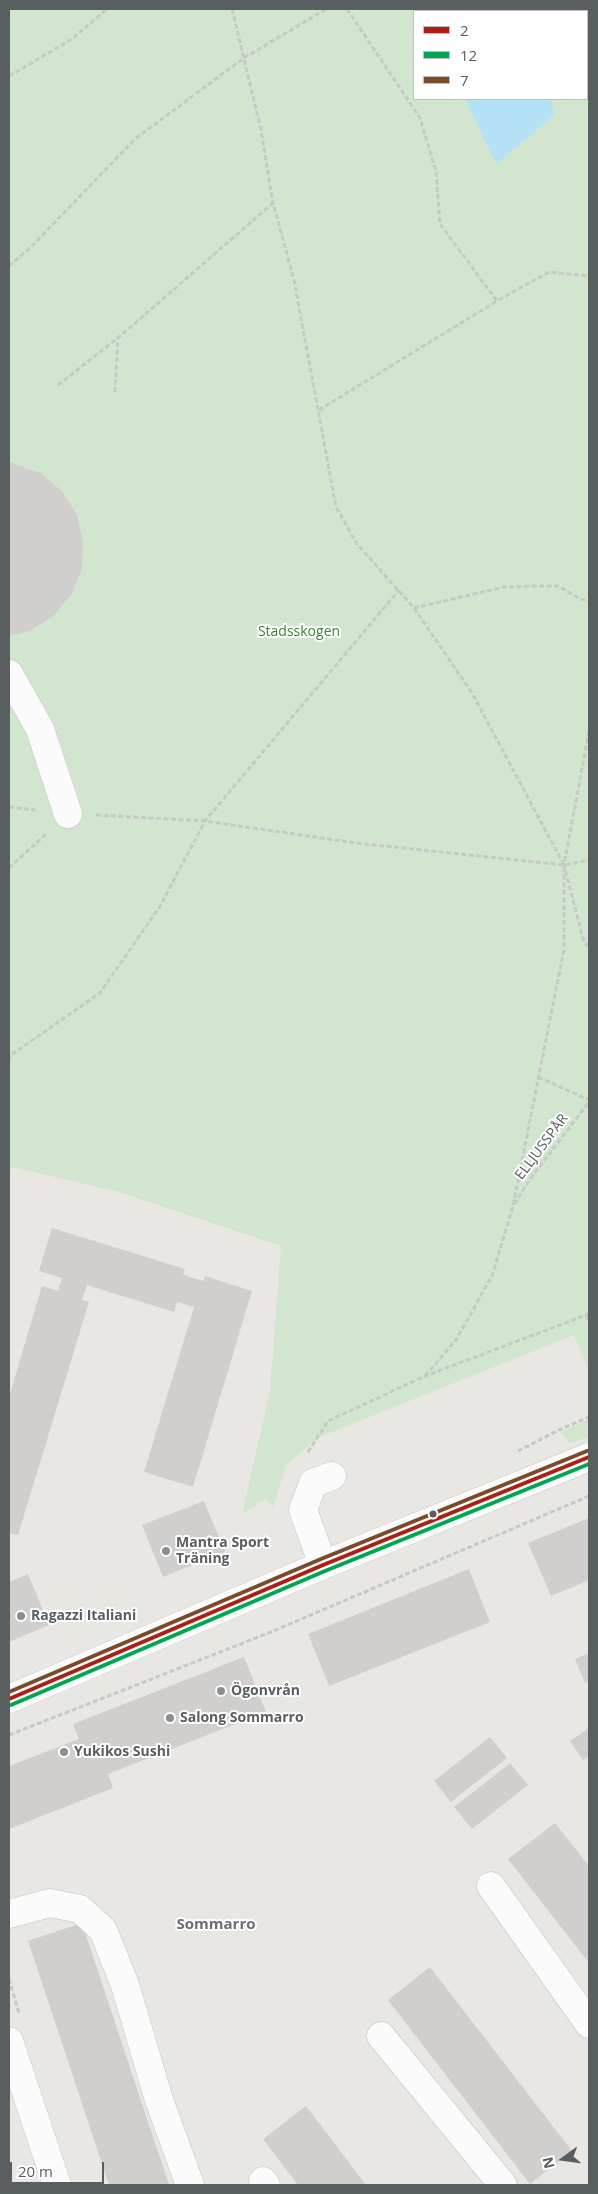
<!DOCTYPE html>
<html>
<head>
<meta charset="utf-8">
<style>
  body { margin:0 }
  #map { position:relative; width:598px; height:2194px; overflow:hidden; background:#e9e7e3; font-family:"Open Sans",sans-serif }
  canvas { display:block }
  .frame { position:absolute; inset:0; border:10px solid #595e61; pointer-events:none }
  .legend { position:absolute; left:413px; top:10px; width:175px; height:90px; box-sizing:border-box; background:#fff; border:1px solid #bdbfc0; margin:0; padding:6px 9px; list-style:none; font-size:15px; color:#595e61 }
  .legend li { display:flex; align-items:center; gap:10px; height:25px }
  .legend b { width:25px; border:1px solid #bdbfc0 }
  .north { position:absolute; left:538px; top:2134px; width:50px; height:50px; -webkit-text-stroke:4px #fff; paint-order:stroke; rotate:256deg; font-size:14px; font-weight:700; line-height:20px; text-align:center; color:#595e61 }
  .north::after { content:''; display:block; margin:auto; width:18px; height:22px; background:#595e61; clip-path:polygon(50% 0,100% 100%,50% 72%,0 100%) }
  .scale { position:absolute; left:10px; top:2162px; width:94px; height:22px; box-sizing:border-box; border:2px solid #595e61; border-top:0; padding-left:6px; font-size:15px; line-height:18px; white-space:nowrap; color:#595e61; -webkit-text-stroke:4px #fff; paint-order:stroke }
</style>
</head>
<body>
<div id="map">
<canvas width="598" height="2194"></canvas>
<div class="frame"></div>
<ul class="legend">
<li><b style="height:6px;background:#af1e14"></b>2</li>
<li><b style="height:6px;background:#00a651"></b>12</li>
<li><b style="height:6px;background:#7a4b2a"></b>7</li>
</ul>
<div class="north">N</div>
<div class="scale">20 m</div>
</div>
<script>
const context = document.querySelector('canvas').getContext('2d');
context.lineJoin = 'round';
function paint(path, color) { context.fillStyle = color; context.fill(path, 'evenodd'); }
const toPath = rows => new Path2D(rows.map(r => 'M' + r).join(''));
function stroke(path, color, width, dash) { context.strokeStyle = color; context.lineWidth = width; context.lineCap = dash ? 'butt' : 'round'; context.setLineDash(dash || []); context.stroke(path); }
function write(font, color, halo, rows, align = 'center') {
  context.font = font + ' "Open Sans",sans-serif'; context.lineWidth = 4; context.setLineDash([]); context.textBaseline = 'middle'; context.strokeStyle = halo; context.fillStyle = color; for (const [text, x, y, turn = 0] of rows) {
    context.save(); context.translate(x, y); context.rotate((+turn || 0) * Math.PI / 180); context.textAlign = isNaN(turn) ? turn : align; if (halo) context.strokeText(text, 0, 0); context.fillText(text, 0, 0); context.restore();
  }
}
const green = toPath([
  [9,9,589,9,589,1372,574,1335,317,1438,286,1465,273,1507,265,1499,242,1514,270,1391,281,1246,119,1192,12,1167,9,1172],
  [414,11,587,11,587,99,414,99],
  [589,1419,589,1437,569,1443,561,1432]
]);
const water = toPath([
  [453,9,489,9,495,11,450,11],
  [465,99,551,99,554,115,496,164]
]);
const building = toPath([
  [9,462,40,473,62,491,77,515,83,542,82,569,71,595,53,616,30,631,9,636],
  [52,1228,185,1269,183,1275,204,1281,205,1276,252,1291,193,1487,144,1472,194,1307,177,1302,174,1312,87,1285,82,1300,89,1302,18,1535,9,1533,9,1397,42,1286,58,1291,62,1278,39,1271],
  [204,1501,225,1552,163,1577,142,1525],
  [589,1518,589,1580,551,1596,528,1543],
  [469,1569,490,1622,329,1686,308,1634],
  [28,1574,49,1625,9,1642,9,1582],
  [589,1653,589,1681,585,1683,575,1659],
  [244,1657,266,1712,108,1774,113,1788,9,1829,9,1766,79,1739,73,1724],
  [589,1728,589,1756,583,1760,570,1741],
  [490,1737,507,1758,451,1802,434,1781],
  [510,1763,528,1785,472,1829,454,1807],
  [555,1823,589,1866,589,1963,508,1859],
  [82,1923,169,2185,109,2185,28,1941],
  [430,1967,572,2151,530,2184,388,2000],
  [306,2106,366,2185,298,2185,263,2139]
]);
const path = toPath([
  [232,9,261,130,273,203,294,280,336,507,357,544,414,608,472,693,564,865,564,949,513,1206,492,1276,456,1340,425,1376],
  [347,9,420,118,436,172,440,224,497,301,549,272,589,276],
  [9,76,72,39,107,9],
  [9,266,31,247,135,139,244,58,326,9],
  [58,385,118,338,273,203],
  [115,392,118,338],
  [319,410,497,301],
  [414,608,504,587,532,586,558,586,580,599,589,601],
  [589,731,564,865,584,942,589,947],
  [9,807,35,810],
  [96,815,205,821,356,843,564,865,589,860],
  [9,868,47,833],
  [9,1061,11,1055,100,993,160,906,205,821,399,590],
  [538,1077,589,1100],
  [514,1204,533,1175,589,1102],
  [586,1315,589,1322],
  [518,1451,559,1430,589,1417],
  [308,1452,328,1421,425,1376,589,1314],
  [9,1735,271,1632,589,1496],
  [9,1979,19,2013]
]);
const minor = toPath([
  [9,674,40,729,68,814],
  [323,1565,303,1510,313,1483,332,1476],
  [9,1699,323,1565,589,1457],
  [491,1886,589,2024],
  [9,1914,50,1903,80,1909,103,1930,125,1985,159,2100,190,2185],
  [381,2036,503,2185],
  [9,2041,57,2185],
  [263,2181,266,2185]
]);
const bus1 = toPath([
  [9,1699,323,1565,589,1457]
]);
const bus2 = toPath([
  [11,1705,325,1571,589,1464]
]);
const bus3 = toPath([
  [9,1692,321,1559,587,1451]
]);
const markers = [
  [433,1514,4.5,"#595e61"],
  [166,1551,5,"#8b8e8e"],
  [21,1616,5,"#8b8e8e"],
  [221,1691,5,"#8b8e8e"],
  [170,1718,5,"#8b8e8e"],
  [64,1752,5,"#8b8e8e"]
];
const parkNames = [
  ["Stadsskogen",299,632]
];
const streetNames = [
  ["ELLJUSSPÅR",542,1147,-53]
];
const poiNames = [
  ["Mantra Sport",176,1543],
  ["Träning",176,1559],
  ["Ragazzi Italiani",31,1616],
  ["Ögonvrån",231,1691],
  ["Salong Sommarro",180,1718],
  ["Yukikos Sushi",74,1752]
];
const neighbourhoodNames = [
  ["Sommarro",216,1925]
];
paint(green, '#d2e5ce');
paint(water, '#b5e1f6');
paint(building, '#d1cfcd');
stroke(minor, '#c4c4c3', 29);
stroke(path, '#c5cac7', 3, [5, 2.5]);
stroke(minor, '#fcfbfb', 28);
stroke(bus1, '#af1e14', 4);
stroke(bus2, '#00a651', 4);
stroke(bus3, '#7a4b2a', 4);
for (const [x, y, r, color] of markers) { const dot = new Path2D(); dot.arc(x, y, r, 0, 2 * Math.PI); context.fillStyle = color; context.fill(dot); stroke(dot, '#fff', 2); }
write('14px', '#3a8436', '#fff', parkNames);
write('14px', '#595e61', '#fff', streetNames);
write('bold 14px', '#595e61', '#fff', poiNames, 'left');
write('bold 15px', '#6a7073', '#fff', neighbourhoodNames);
</script>
</body>
</html>
